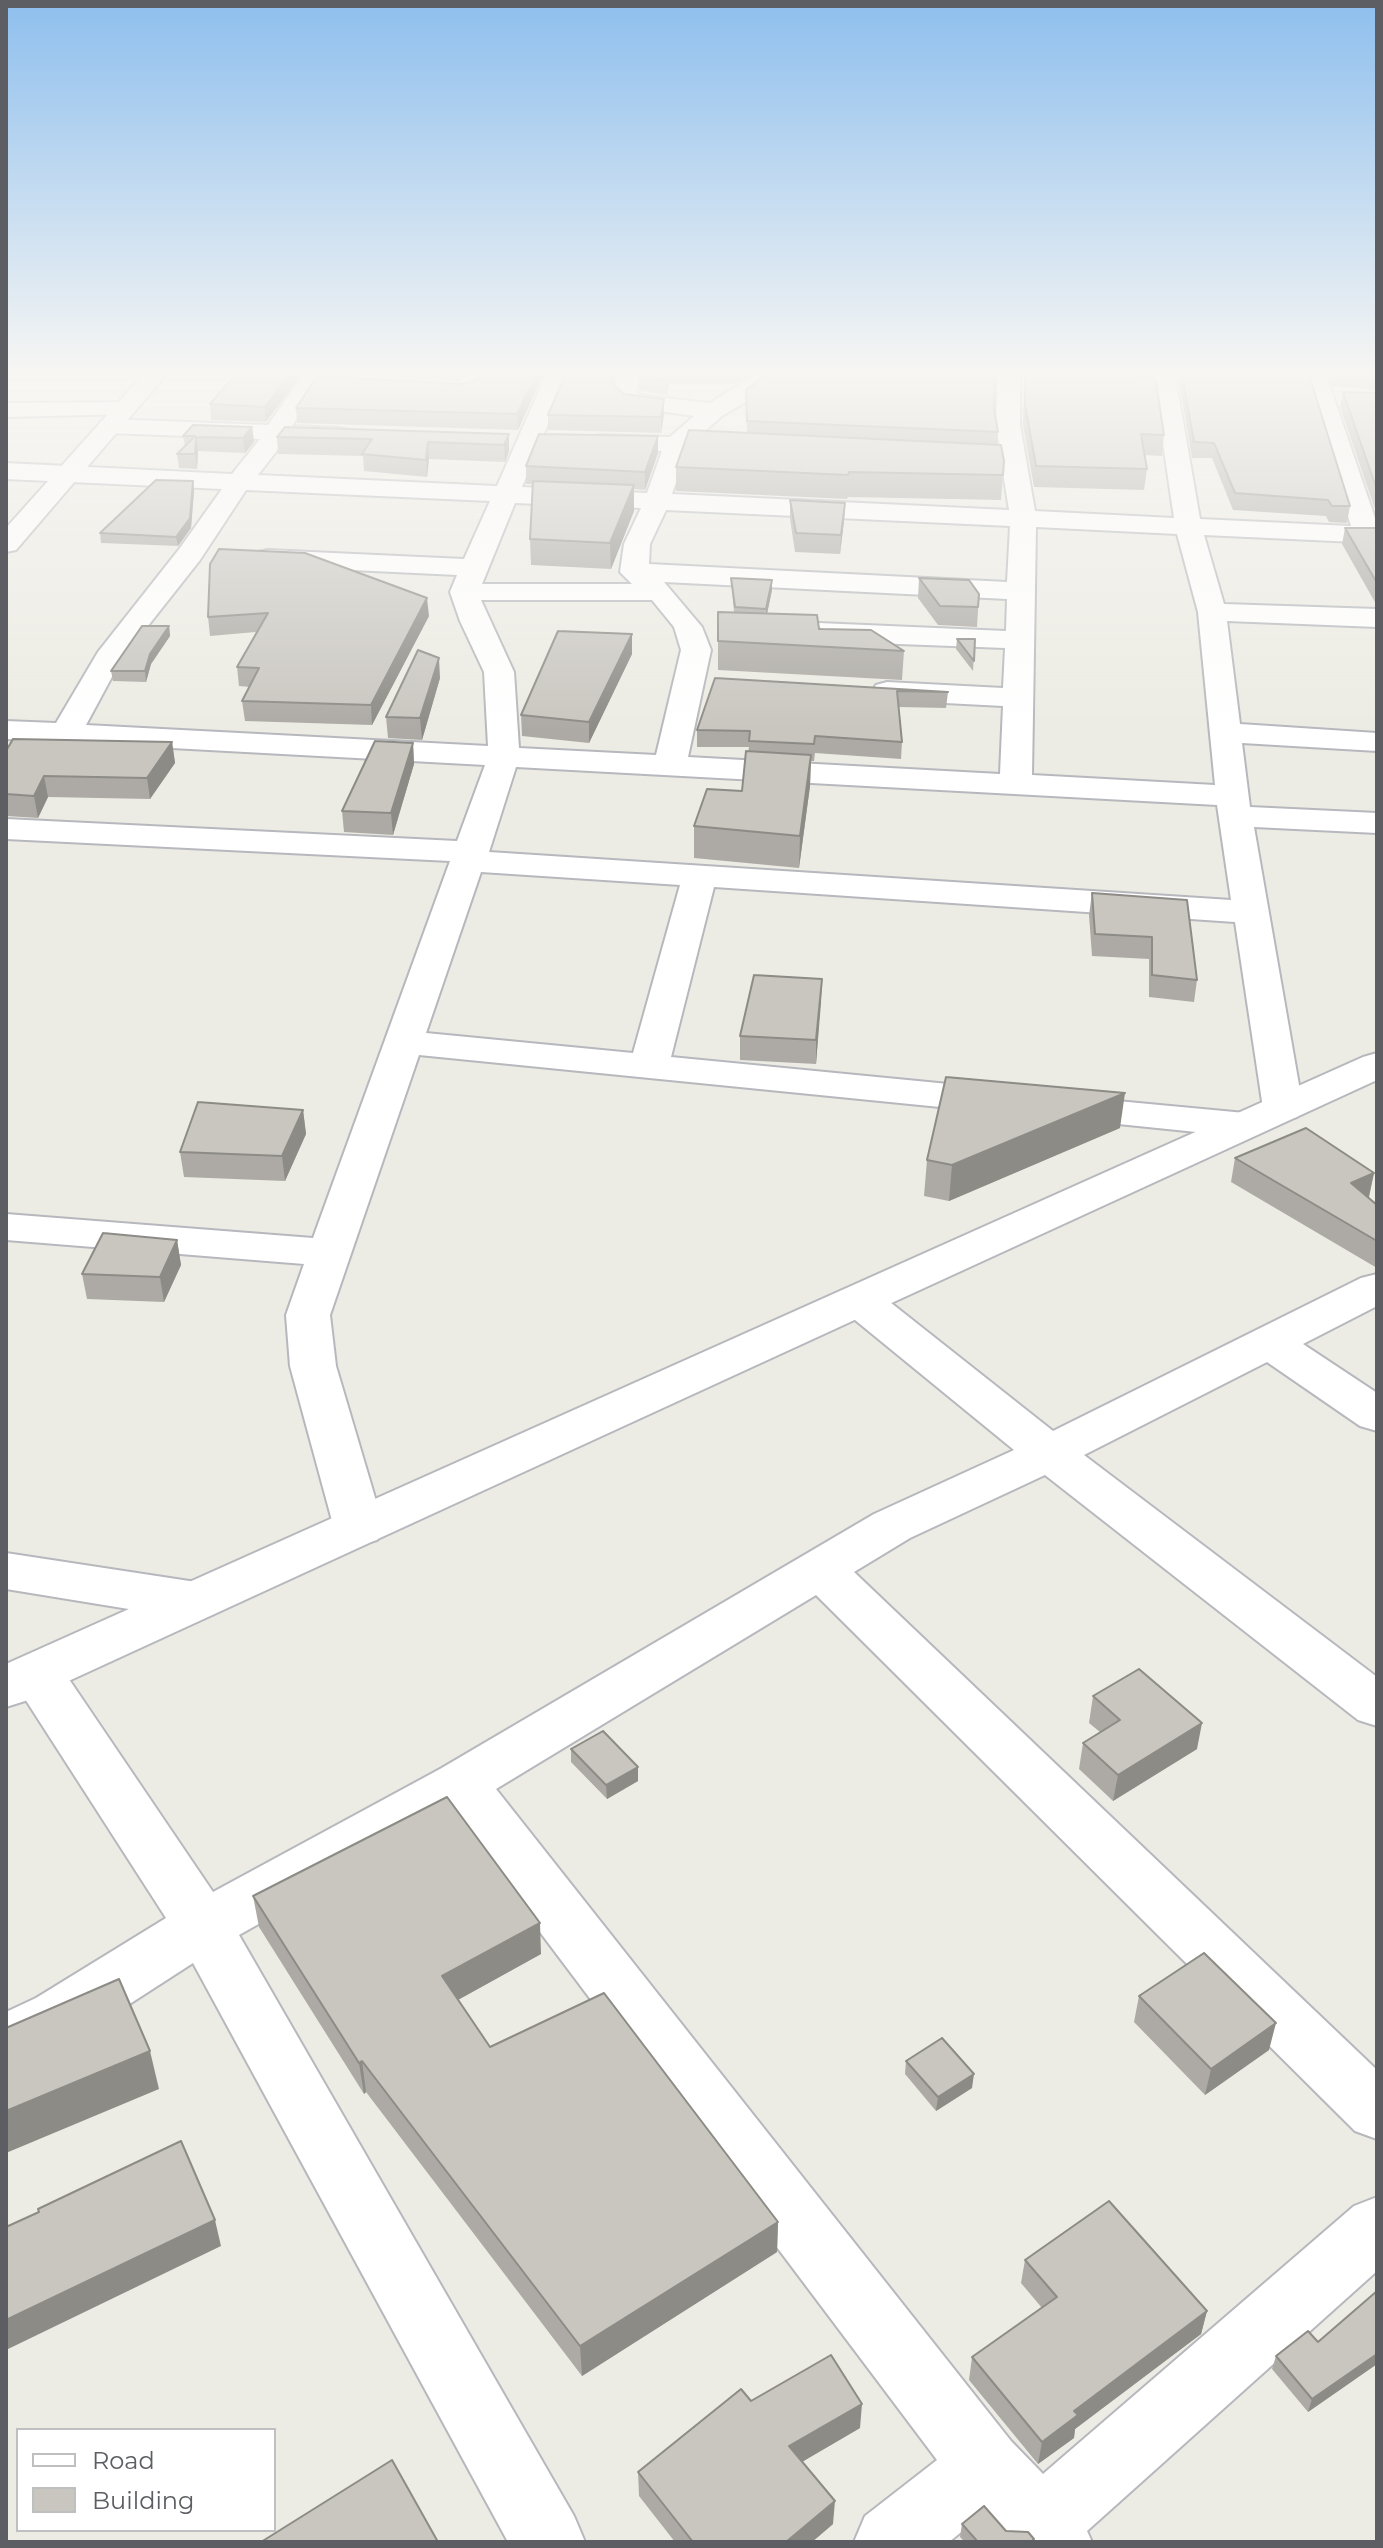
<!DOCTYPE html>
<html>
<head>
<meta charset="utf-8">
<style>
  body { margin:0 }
  #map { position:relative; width:1383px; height:2548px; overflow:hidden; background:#edece4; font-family:Montserrat,sans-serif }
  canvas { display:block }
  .frame { position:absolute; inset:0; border:8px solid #5c5e63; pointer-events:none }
  .legend { position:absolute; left:16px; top:2428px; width:260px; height:104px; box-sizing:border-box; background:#fff; border:2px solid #bebfc1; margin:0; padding:10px 14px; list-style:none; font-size:24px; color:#5c5e63 }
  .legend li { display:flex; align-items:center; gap:16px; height:40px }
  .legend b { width:40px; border:2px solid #bebfc1 }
</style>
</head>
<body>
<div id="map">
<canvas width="1383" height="2548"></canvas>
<div class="frame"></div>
<ul class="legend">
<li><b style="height:10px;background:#fff"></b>Road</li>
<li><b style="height:22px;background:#c9c6c0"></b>Building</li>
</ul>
</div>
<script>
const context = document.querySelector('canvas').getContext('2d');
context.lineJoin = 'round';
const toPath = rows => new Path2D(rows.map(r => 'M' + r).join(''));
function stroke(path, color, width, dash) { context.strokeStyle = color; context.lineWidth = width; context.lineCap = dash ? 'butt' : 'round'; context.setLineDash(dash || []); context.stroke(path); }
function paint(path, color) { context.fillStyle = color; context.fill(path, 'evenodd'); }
const minor = toPath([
  [303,375,326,375,292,426,339,428,348,430,351,435,348,440,339,442,285,440,258,475,497,486,546,375,568,375,522,487,647,493,662,451,600,449,591,447,588,442,591,437,600,435,670,437,694,416,625,406,612,394,618,375,640,375,636,392,640,395,710,403,754,375,779,375,759,394,722,416,698,437,752,441,755,446,752,451,686,452,672,494,1009,510,1002,466,943,463,934,461,931,456,934,451,943,449,1000,451,996,425,998,375,1020,375,1020,425,1035,511,1174,518,1153,375,1175,375,1200,519,1351,526,1304,375,1326,375,1377,524,1377,543,1204,535,1224,604,1377,609,1377,627,1227,621,1240,724,1377,733,1377,751,1242,743,1250,807,1377,813,1377,833,1254,827,1303,1108,1297,1117,1283,1120,1269,1117,1263,1108,1235,922,714,887,671,1057,1000,1089,1014,1093,1020,1101,1014,1109,1000,1113,419,1055,330,1315,336,1366,384,1528,377,1540,359,1545,341,1540,334,1528,290,1366,286,1315,304,1264,6,1240,6,1214,313,1238,450,861,6,839,6,819,457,841,485,765,6,739,6,721,56,723,98,652,180,548,222,489,6,479,6,463,232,474,260,439,110,433,101,431,98,426,101,421,110,419,268,425,303,375],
  [246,490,490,501,464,559,268,550,258,552,254,558,258,564,268,566,457,575,450,592,460,621,484,672,488,746,86,725,121,660,200,560,246,490],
  [515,503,641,508,624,544,620,572,632,584,482,584,515,503],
  [666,510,1010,526,1007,582,649,564,650,544,666,510],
  [1036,527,1177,534,1198,612,1215,785,1032,775,1036,527],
  [664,582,1007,599,1006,631,819,623,809,626,805,632,809,638,819,641,1005,648,1003,688,887,682,876,685,872,691,876,697,887,700,1003,706,1000,774,688,757,711,650,702,627,664,582],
  [481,600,652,600,674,627,681,650,656,755,519,748,514,672,481,600],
  [516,767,1217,805,1231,900,489,852,516,767],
  [481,872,680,885,633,1053,426,1033,481,872],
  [466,375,490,375,473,393,465,395,417,394,409,392,405,387,409,382,417,380,459,381,466,375],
  [124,402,132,404,136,409,132,414,6,417,6,403,124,402],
  [1064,1096,1245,1113,1259,1116,1265,1125,1259,1134,1245,1137,1050,1117,1044,1108,1050,1099,1064,1096],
  [1377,1274,1377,1306,1303,1344,1377,1393,1377,1431,1360,1426,1267,1362,1084,1455,1377,1677,1377,1726,1358,1720,1045,1475,910,1538,854,1572,1377,2070,1377,2139,1355,2131,816,1595,496,1789,1011,2441,1043,2474,1354,2206,1377,2197,1377,2271,1087,2531,1092,2542,1006,2542,982,2515,949,2542,854,2542,865,2516,937,2460,452,1815,239,1935,574,2516,585,2542,508,2542,193,1963,80,2036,6,2068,6,2012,36,1998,166,1918,18,1688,10,1674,18,1660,37,1654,56,1660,213,1892,440,1769,874,1514,1014,1450,844,1311,838,1301,844,1291,860,1287,876,1291,1053,1431,1361,1278,1377,1274],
  [6,1553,196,1582,214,1588,222,1601,214,1614,196,1620,6,1589,6,1553]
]);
const tertiary = toPath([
  [143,375,166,375,16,550,6,552,6,528,143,375],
  [1377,1053,1377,1080,25,1701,6,1707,6,1664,1363,1057,1377,1053]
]);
const wall = toPath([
  [301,375,266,422,211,420,210,404],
  [360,375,464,375,459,379],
  [481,375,543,375,518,430,297,423,296,408,460,384,476,380],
  [565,375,616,375,613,384,624,394,664,399,664,415,661,433,548,430,548,415],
  [639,375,750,375,734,384,669,384,667,395,639,391],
  [1024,375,1151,375,1150,376,1164,435,1162,456,1144,455,1147,469,1144,490,1034,487,1023,425],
  [1178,375,1309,375,1350,506,1347,523,1329,522,1326,516,1233,510,1212,458,1192,458],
  [1327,375,1377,375,1377,390,1333,386],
  [746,390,994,409,998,432,997,444,1004,461,1001,500,848,497,847,499,676,491,676,467,747,433],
  [1343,392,1377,393,1377,515,1340,407],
  [252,427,254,442,245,453,198,451,197,469,179,468,177,454,185,446,183,436],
  [509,434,509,451,505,462,429,459,427,477,364,471,363,456,278,454,277,437],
  [658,436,658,453,645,490,634,489,634,511,611,569,531,565,530,539,533,484,526,484,526,466],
  [194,491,191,528,178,546,101,543,100,533],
  [790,500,845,503,844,521,840,554,795,552,790,519],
  [1345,528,1377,528,1377,604,1376,604,1342,544],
  [219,549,429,616,372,725,245,721,242,701,250,687,239,686,237,667,256,632,210,636,208,617],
  [731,578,772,590,767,613,904,651,902,680,718,670,718,612,734,612],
  [919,578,979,594,977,627,938,625,918,598],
  [169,626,170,636,151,664,146,682,113,681,111,671],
  [957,639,975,639,973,671,956,649],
  [632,654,589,743,522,736,521,715],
  [440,678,422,740,388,738,386,717],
  [715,678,948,692,946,708,899,707,902,742,901,759,815,753,814,761,811,761,810,786,799,868,694,858,694,826,742,791,748,752,749,747,697,747,697,730],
  [172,742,175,763,150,799,48,797,38,818,6,816,6,751],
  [413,743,414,764,393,835,344,832,342,811],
  [1092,893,1187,900,1197,980,1194,1002,1149,997,1149,959,1092,956,1089,915],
  [822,979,816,1064,740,1060,740,1036],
  [303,1110,306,1134,285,1181,184,1177,180,1152],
  [1120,1128,949,1201,924,1196,927,1160],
  [1235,1158,1374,1173,1368,1198,1377,1205,1377,1268,1231,1182],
  [177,1240,181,1265,164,1302,87,1299,82,1274],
  [1093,1696,1197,1749,1113,1801,1079,1769,1083,1743,1100,1732,1089,1723],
  [571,1749,638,1767,638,1781,607,1799,571,1762],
  [253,1896,541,1954,458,2000,490,2047,778,2222,777,2252,582,2376,366,2092,364,2094,259,1927],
  [1139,1996,1269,2050,1205,2095,1134,2022],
  [906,2061,972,2088,936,2111,905,2074],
  [1025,2260,1207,2311,1201,2334,1075,2429,1074,2438,1038,2464,969,2380,972,2357,1042,2308,1021,2283],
  [1377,2291,1377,2364,1308,2412,1272,2369,1276,2356,1318,2342],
  [751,2401,860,2428,802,2462,833,2524,812,2542,675,2542,639,2496,638,2472],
  [962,2524,1006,2531,1034,2539,1034,2542,965,2542,960,2537]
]);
const shadedWall = toPath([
  [289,375,301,375,266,422,265,407],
  [536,375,543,375,518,430,517,414],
  [611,375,616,375,610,396,610,381],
  [668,375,669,384,667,395,667,380],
  [734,375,750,375,734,384],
  [664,399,664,415,661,433,661,417],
  [252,427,254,442,245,453,243,438],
  [509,434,509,451,505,462,504,445],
  [658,436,658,453,645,490,645,472],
  [196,437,198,451,197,469,195,454],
  [428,442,429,459,427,477,426,460],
  [193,481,194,491,191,528,178,546,176,537],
  [634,485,634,511,611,569,610,543],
  [845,503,844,521,840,554,841,535],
  [772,580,772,590,766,619,766,609],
  [427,598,429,616,372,725,371,705],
  [169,626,170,636,151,664,146,682,145,671,150,654],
  [632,634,632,654,589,743,589,722],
  [439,658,440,678,422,740,420,718],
  [172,742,175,763,150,799,147,778],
  [413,743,414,764,393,835,391,813],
  [811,755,810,786,799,868,800,836],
  [44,776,48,797,38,818,34,796],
  [822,979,821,1003,816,1064,816,1040],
  [1125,1093,1120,1128,949,1201,952,1165],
  [303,1110,306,1134,285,1181,282,1156],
  [1374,1173,1369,1197,1346,1207,1351,1183],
  [177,1240,181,1265,164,1302,160,1277],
  [1202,1723,1197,1749,1113,1801,1118,1775],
  [638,1767,638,1781,607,1799,606,1785],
  [540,1923,541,1954,445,2007,442,1976],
  [1276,2023,1269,2050,1205,2095,1211,2069],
  [150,2051,159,2089,6,2153,6,2111],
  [362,2061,366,2092,364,2094,359,2063],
  [974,2074,972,2088,936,2111,938,2097],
  [215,2220,221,2246,6,2350,6,2320],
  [778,2222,777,2252,582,2376,580,2346],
  [1207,2311,1201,2334,1075,2429,1074,2438,1038,2464,1042,2442,1074,2411],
  [1377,2354,1377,2364,1308,2412,1312,2399],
  [862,2404,860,2428,788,2470,789,2446],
  [835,2501,833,2524,812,2542,786,2542]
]);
const building = toPath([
  [235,375,289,375,265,407,210,404,235,375],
  [481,375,536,375,517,414,296,408,317,376,460,384,476,380,481,375],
  [565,375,611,375,610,381,624,394,664,399,661,417,548,415,565,375],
  [639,375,668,375,667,380,639,376,639,375],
  [766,375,995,375,994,409,998,432,747,421,746,390,766,375],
  [1025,375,1155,376,1164,435,1141,434,1147,469,1036,466,1025,404,1025,375],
  [1182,375,1309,375,1350,506,1332,506,1328,500,1235,493,1214,443,1194,442,1182,375],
  [1343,392,1377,393,1377,490,1343,392],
  [193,425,252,427,243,438,196,437,195,454,177,454,195,436,183,436,193,425],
  [285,427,509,434,504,445,428,442,426,460,362,454,372,439,277,437,285,427],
  [689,430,1001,445,1004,461,1003,475,849,472,848,475,676,467,689,430],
  [539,434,658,436,645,472,526,466,539,434],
  [156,480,193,481,190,518,176,537,100,533,156,480],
  [533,481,634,485,610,543,530,539,533,481],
  [790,500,845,503,841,535,796,533,790,500],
  [1345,528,1377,528,1377,583,1345,528],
  [219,549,305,553,427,598,371,705,242,701,259,668,237,667,268,613,208,617,210,564,219,549],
  [731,578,772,580,766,609,735,607,731,578],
  [919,578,969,580,979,594,978,607,940,606,919,578],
  [718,612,817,615,819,629,871,630,904,651,718,641,718,612],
  [142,626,169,626,150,654,145,671,111,671,142,626],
  [558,631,632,634,589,722,521,715,558,631],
  [957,639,975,639,974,661,957,639],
  [418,650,439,658,420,718,386,717,418,650],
  [715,678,948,692,897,691,902,742,815,736,814,744,749,741,750,731,697,730,715,678],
  [13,739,172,742,147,778,44,776,34,796,6,794,6,751,13,739],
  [375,741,413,743,391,813,342,811,375,741],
  [746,751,811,755,800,836,694,826,707,789,742,791,746,751],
  [1092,893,1187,900,1197,980,1152,975,1152,937,1095,934,1092,893],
  [754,975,822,979,816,1040,740,1036,754,975],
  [946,1077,1125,1093,952,1165,927,1160,946,1077],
  [198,1102,303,1110,282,1156,180,1152,198,1102],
  [1306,1128,1374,1173,1351,1183,1377,1205,1377,1241,1235,1158,1306,1128],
  [103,1233,177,1240,160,1277,82,1274,103,1233],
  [1139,1669,1202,1723,1118,1775,1083,1743,1120,1720,1093,1696,1139,1669],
  [603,1731,638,1767,606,1785,571,1749,603,1731],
  [447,1797,540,1923,442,1976,490,2047,604,1993,778,2222,580,2346,362,2061,359,2063,253,1896,447,1797],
  [1204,1953,1276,2023,1211,2069,1139,1996,1204,1953],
  [119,1979,150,2051,6,2111,6,2028,119,1979],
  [942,2038,974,2074,938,2097,906,2061,942,2038],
  [181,2141,215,2220,6,2320,6,2227,39,2212,38,2209,181,2141],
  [1109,2201,1207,2311,1074,2411,1078,2415,1042,2442,972,2357,1057,2297,1025,2260,1109,2201],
  [1377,2291,1377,2354,1312,2399,1276,2356,1308,2331,1318,2342,1377,2291],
  [831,2355,862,2404,789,2446,835,2501,786,2542,693,2542,638,2472,741,2389,751,2401,831,2355],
  [392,2460,438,2542,261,2542,392,2460],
  [984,2506,1006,2531,1028,2532,1034,2539,1031,2542,978,2542,962,2524,984,2506]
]);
stroke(minor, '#b6b8bd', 4);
stroke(tertiary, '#b6b8bd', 4);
paint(minor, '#fff');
paint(tertiary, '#fff');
paint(wall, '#adaaa5');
paint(shadedWall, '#8d8b86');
paint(building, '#c9c6c0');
stroke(building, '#8d8b86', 2);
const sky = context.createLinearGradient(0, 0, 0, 731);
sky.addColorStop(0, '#8ebfee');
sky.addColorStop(0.51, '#f7f6f3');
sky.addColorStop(1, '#f7f6f300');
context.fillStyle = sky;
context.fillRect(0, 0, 1383, 731);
</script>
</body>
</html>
